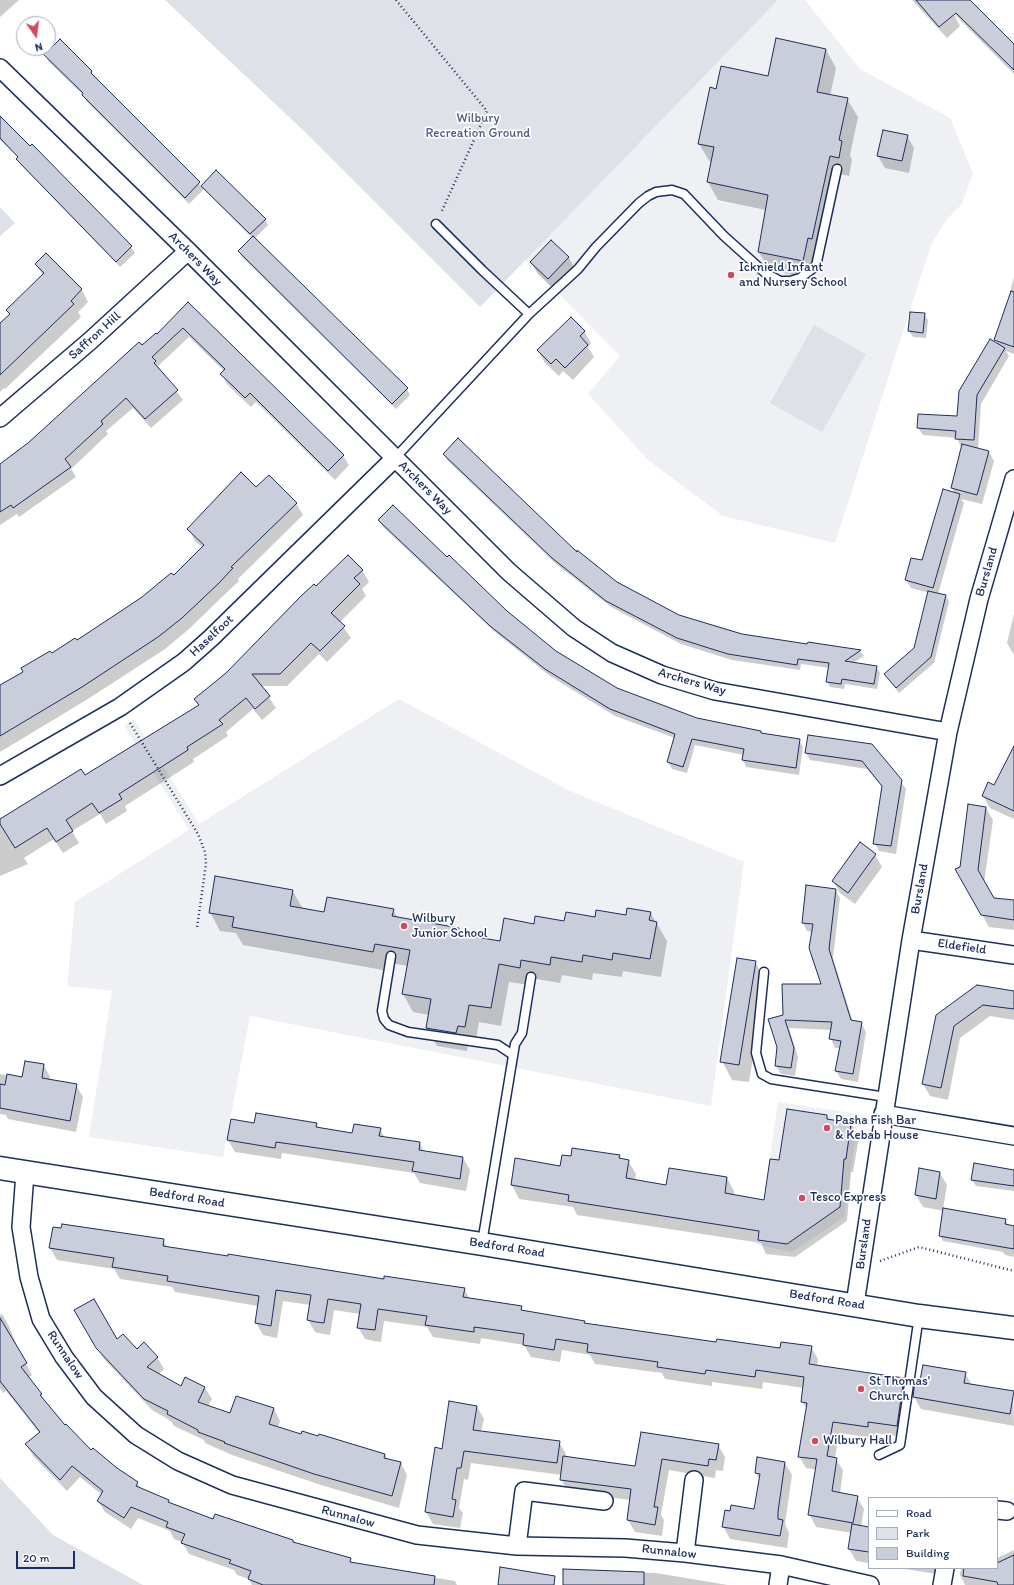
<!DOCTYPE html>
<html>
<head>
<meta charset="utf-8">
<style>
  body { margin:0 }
  #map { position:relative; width:1014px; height:1585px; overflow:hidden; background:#fff; font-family:Itim,sans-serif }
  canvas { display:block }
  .legend { position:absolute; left:868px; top:1497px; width:130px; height:72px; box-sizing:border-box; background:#fff; border:1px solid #a4acbf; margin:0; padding:5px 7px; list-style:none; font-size:12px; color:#1b2f5e }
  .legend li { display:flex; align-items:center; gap:8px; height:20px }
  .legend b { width:20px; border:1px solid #a4acbf }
  .north { position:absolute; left:16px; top:16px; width:40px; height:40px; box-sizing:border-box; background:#fff; border:1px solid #a4acbf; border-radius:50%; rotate:166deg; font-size:11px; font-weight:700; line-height:16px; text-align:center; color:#1b2f5e }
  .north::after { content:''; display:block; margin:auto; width:14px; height:18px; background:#d1495b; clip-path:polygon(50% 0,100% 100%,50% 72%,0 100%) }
  .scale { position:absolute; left:16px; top:1551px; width:59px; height:18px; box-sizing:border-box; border:2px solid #1b2f5e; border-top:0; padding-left:5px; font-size:12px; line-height:14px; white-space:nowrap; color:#1b2f5e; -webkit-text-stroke:3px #fff; paint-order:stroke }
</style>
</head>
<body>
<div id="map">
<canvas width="1014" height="1585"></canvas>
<ul class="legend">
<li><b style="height:5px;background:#fff"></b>Road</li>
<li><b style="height:11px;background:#dee1e7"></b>Park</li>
<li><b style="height:11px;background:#caceda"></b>Building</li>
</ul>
<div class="north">N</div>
<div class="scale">20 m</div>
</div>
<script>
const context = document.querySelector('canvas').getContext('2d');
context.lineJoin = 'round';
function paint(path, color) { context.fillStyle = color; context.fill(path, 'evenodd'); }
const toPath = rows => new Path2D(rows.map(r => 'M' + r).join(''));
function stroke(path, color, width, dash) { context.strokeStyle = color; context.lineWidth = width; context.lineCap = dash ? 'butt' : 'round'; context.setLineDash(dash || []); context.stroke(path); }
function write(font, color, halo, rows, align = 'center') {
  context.font = font + ' Itim,sans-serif'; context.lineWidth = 3.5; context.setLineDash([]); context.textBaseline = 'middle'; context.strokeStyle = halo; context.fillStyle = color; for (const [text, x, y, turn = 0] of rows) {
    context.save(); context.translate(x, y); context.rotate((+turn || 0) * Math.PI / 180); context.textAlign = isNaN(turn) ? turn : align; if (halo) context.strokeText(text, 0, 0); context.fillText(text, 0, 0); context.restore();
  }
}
const built = toPath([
  [778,0,805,0,860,69,950,118,973,173,962,204,947,219,931,245,835,543,723,516,648,460,588,394,620,356,525,260],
  [399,699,570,791,744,862,711,1106,250,1016,223,1157,89,1137,112,991,67,986,75,902,189,830,124,726,134,719,199,824],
  [778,1102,859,1114,844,1217,792,1252,757,1245]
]);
const green = toPath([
  [165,0,778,0,480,307,305,132],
  [0,207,15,223,0,236],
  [814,325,866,354,822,432,770,403],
  [0,1478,53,1535,143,1585,0,1585]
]);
const shadow = toPath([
  [0,0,19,0,0,17],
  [912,0,940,0,955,16,960,26,947,38],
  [956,0,968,0,1014,45,1014,74,956,16,950,6],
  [60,41,201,186,216,172,265,219,268,225,255,238,407,389,410,395,396,409,242,257,239,252,252,238,204,189,189,204,87,102,83,95,49,62,45,55],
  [826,50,836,68,830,96,847,99,858,117,850,155,852,160,849,176,840,174,822,257,818,256,813,279,769,270,759,252,766,210,718,200,708,182,712,162,710,162,699,144,717,90,769,77],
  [0,118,30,148,32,146,131,247,135,253,120,267,21,165,17,160,19,158,0,140],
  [907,136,914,148,909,173,885,168,878,156],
  [551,241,569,258,576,270,555,291,538,274,531,262],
  [46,254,82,290,88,302,78,312,81,317,5,389,4,388,0,392,0,325,10,315,7,310,43,276,36,264],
  [1014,277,1014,354,1006,351,1009,356,981,404,978,449,989,452,994,461,982,504,961,499,964,503,938,594,946,596,949,602,934,663,899,693,885,675,915,648,929,593,911,588,906,580,922,562,955,494,952,488,963,447,961,447,957,438,923,435,918,428,958,417,998,345,996,340,1011,295,1010,292],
  [188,303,343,456,349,465,335,480,256,402,251,407,239,396,227,384,222,374,224,371,189,337,158,366,183,400,151,428,133,408,106,431,108,434,71,469,76,477,19,517,17,514,0,525,0,465,29,444,157,335],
  [924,314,928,320,926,338,913,337,909,331],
  [584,331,591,343,588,347,594,357,573,380,563,371,559,376,545,363,538,351],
  [444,454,617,582,678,615,742,635,808,645,808,643,860,651,864,656,853,663,876,667,880,673,877,689,845,684,844,689,830,687,827,681,829,668,801,664,800,670,732,660,681,644,611,607,556,564,447,460],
  [256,489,296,503,303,515,238,579,239,581,224,595,189,629,165,649,88,699,0,752,0,686,51,655,77,642,174,577,203,548,195,541,189,529],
  [379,520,447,558,506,611,556,651,617,689,697,719,761,732,763,735,799,740,803,747,799,775,746,767,743,760,744,755,695,745,687,773,672,769,668,762,675,738,615,716,550,676,495,632,383,527],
  [362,570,369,582,362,589,366,596,340,622,351,638,327,662,319,654,287,686,261,686,276,708,262,720,253,709,226,732,228,736,193,759,194,762,125,806,127,811,106,824,100,814,72,831,79,843,63,853,54,839,24,858,28,864,0,876,0,820,84,777,199,707,195,699,227,674,316,588],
  [1014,614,1014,655,1007,643],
  [871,745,906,789,896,854,879,851,875,844,883,788,867,769,810,760,806,753],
  [1014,747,1014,819,990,808,983,796,995,787],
  [986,808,993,820,984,883,993,898,1014,901,1014,930,989,927,957,870,961,867],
  [875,855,882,867,855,904,840,893,833,881],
  [835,889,840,898,833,958,853,1022,861,1023,866,1032,858,1082,841,1079,836,1071,840,1048,835,1048,831,1039,832,1030,789,1028,798,1057,795,1076,781,1074,776,1066,784,1015,822,985,813,932,807,931,803,923],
  [292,890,303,909,325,913,393,910,398,918,459,929,463,936,501,942,535,925,626,916,650,912,667,941,661,977,623,971,622,977,593,973,592,980,562,975,560,983,531,978,530,985,509,982,501,1026,479,1022,475,1045,468,1044,467,1051,437,1046,427,1028,429,1015,413,1012,403,994,408,966,385,962,383,970,243,945,236,933,220,931,210,912],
  [755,962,766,980,749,1082,732,1080,722,1061],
  [1014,992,1014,1020,990,1016,960,1038,948,1100,930,1096,923,1084,937,1016],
  [44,1065,50,1077,50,1080,76,1085,83,1097,76,1132,8,1119,6,1115,0,1114,0,1074,23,1079],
  [827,1116,829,1121,851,1124,859,1137,853,1172,851,1172,847,1221,795,1257,766,1254,761,1243,577,1215,573,1207,519,1199,512,1185,516,1159,561,1167,571,1157,619,1156,621,1160,628,1161,636,1174,635,1181,667,1186,727,1178,734,1191,734,1196,765,1201,780,1162],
  [255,1124,316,1124,319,1129,353,1134,380,1129,385,1138,420,1143,424,1152,463,1158,470,1170,466,1191,420,1183,414,1173,282,1153,281,1159,235,1152,228,1140],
  [1014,1171,1014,1191,976,1186,972,1180],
  [940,1173,947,1185,943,1209,1005,1220,1009,1226,1014,1227,1014,1257,1005,1255,1003,1252,943,1241,940,1236,944,1211,923,1207,916,1195],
  [163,1240,168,1248,385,1280,464,1289,470,1299,521,1307,524,1312,584,1322,585,1324,717,1343,781,1349,811,1347,818,1359,817,1367,904,1379,911,1391,904,1437,875,1433,874,1438,839,1433,835,1458,843,1470,840,1494,857,1497,864,1509,861,1527,869,1528,869,1563,856,1561,849,1549,852,1533,816,1527,810,1515,817,1470,806,1468,799,1456,807,1409,802,1402,804,1388,763,1382,762,1389,712,1382,712,1386,665,1379,662,1373,595,1364,590,1355,562,1350,560,1362,531,1357,524,1345,481,1338,480,1344,433,1337,427,1327,384,1321,381,1342,374,1341,365,1339,358,1327,360,1314,334,1310,330,1335,323,1334,315,1332,308,1320,310,1305,283,1301,277,1338,263,1335,256,1323,258,1306,175,1292,172,1287,120,1279,114,1269,57,1260,50,1248],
  [75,1311,117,1341,157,1357,164,1369,158,1375,181,1387,185,1378,205,1388,212,1399,208,1406,230,1415,274,1409,280,1421,278,1428,301,1435,385,1455,388,1460,401,1463,407,1475,399,1508,321,1485,232,1455,205,1443,204,1440,174,1426,171,1421,152,1410,104,1359],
  [2,1314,9,1326,20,1353,32,1375,28,1378,65,1427,91,1451,137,1483,141,1489,169,1500,171,1504,214,1520,293,1541,294,1543,350,1559,357,1570,353,1585,252,1585,249,1579,237,1575,234,1570,189,1554,182,1542,174,1539,170,1531,138,1518,131,1529,105,1512,98,1501,102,1495,80,1477,67,1491,33,1456,27,1445,40,1434,6,1391,3,1393,0,1388,0,1315],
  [965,1373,972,1385,1013,1391,1014,1426,921,1409,914,1397],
  [477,1407,484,1419,481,1432,559,1442,566,1454,566,1457,636,1467,642,1433,718,1445,725,1457,723,1471,716,1470,715,1478,669,1470,661,1515,664,1520,662,1536,635,1532,628,1520,631,1500,568,1492,561,1479,562,1475,471,1463,468,1480,464,1479,459,1508,463,1513,460,1528,433,1524,426,1512,443,1450],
  [785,1463,792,1475,785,1524,789,1533,787,1548,730,1539,723,1526,731,1513,755,1510,760,1480,756,1473],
  [1014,1550,1014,1585,965,1585,960,1575,961,1568,997,1568,997,1558],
  [375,1568,455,1581,457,1585,372,1585],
  [899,1568,937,1568,936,1574],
  [564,1570,656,1573,728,1585,564,1585]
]);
const building = toPath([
  [916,0,970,0,1014,44,1014,70,956,13,939,27,916,0],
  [776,38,826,49,817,92,848,98,839,140,842,141,839,158,830,156,812,239,808,238,803,261,758,252,768,195,707,182,714,147,698,144,710,87,716,89,721,66,768,76,776,38],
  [60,39,92,71,91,73,200,182,185,198,82,95,83,93,37,48,51,48,60,39],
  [0,116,30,146,32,144,132,246,116,262,16,159,18,157,0,138,0,116],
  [883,130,908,135,902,161,877,156,883,130],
  [216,170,266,219,250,234,201,186,216,170],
  [253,236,408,388,392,404,238,251,253,236],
  [551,240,569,257,548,279,530,262,551,240],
  [46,253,82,289,71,301,74,304,0,375,0,323,10,314,6,310,44,273,35,264,46,253],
  [1011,291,1014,292,1014,347,994,340,1011,291],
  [188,302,344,455,328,471,250,393,245,398,233,386,220,374,225,369,183,328,152,357,156,361,154,363,178,390,145,419,126,398,101,421,103,424,65,459,71,467,13,508,11,505,0,512,0,464,28,443,139,342,142,345,156,333,157,334,188,302],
  [910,312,925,313,923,333,908,331,910,312],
  [571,317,585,331,580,336,588,345,565,368,556,359,551,364,537,350,571,317],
  [990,339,1005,348,977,395,974,440,955,439,956,431,917,428,918,414,957,416,959,391,990,339],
  [458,438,577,552,577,550,617,582,679,615,742,634,807,644,808,642,861,650,845,661,877,666,874,684,842,679,841,684,826,682,829,663,798,659,797,665,728,654,715,650,677,638,606,601,552,558,443,454,458,438],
  [962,444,989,451,977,495,951,488,962,444],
  [241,472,256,487,269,475,297,503,231,567,233,568,218,584,182,618,158,637,82,687,0,736,0,685,23,672,21,668,50,651,52,653,75,638,77,640,115,615,142,597,171,573,174,575,204,545,187,529,241,472],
  [943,489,960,494,933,588,905,580,911,558,922,560,943,489],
  [393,505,447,557,449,555,507,611,556,651,617,688,697,718,761,731,761,733,800,739,796,768,742,760,744,749,692,739,683,767,667,762,675,734,610,709,545,669,490,626,378,520,393,505],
  [348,555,363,570,354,578,360,584,331,613,345,626,320,651,311,643,280,674,252,674,270,696,255,709,246,698,219,720,223,724,187,747,188,750,119,794,122,799,99,813,92,803,66,820,73,831,56,842,47,828,15,848,0,824,0,819,81,769,85,775,199,705,194,699,226,673,301,596,314,584,316,586,348,555],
  [928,591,946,595,931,657,896,688,884,674,914,648,928,591],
  [808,735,872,744,902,780,891,846,873,844,882,786,862,761,805,753,808,735],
  [1014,746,1014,811,982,796,988,782,994,785,1014,746],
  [968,804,986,807,978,870,994,898,1014,900,1014,920,981,915,955,869,960,867,968,804],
  [860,842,876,854,848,893,832,881,860,842],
  [215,876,293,890,290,906,324,912,327,897,394,909,392,916,459,928,458,934,500,941,504,918,534,924,535,916,564,921,566,912,595,917,596,910,626,915,627,908,651,912,649,920,657,922,650,959,613,953,612,960,583,955,582,962,551,957,550,965,521,960,520,968,499,964,491,1008,469,1005,465,1027,458,1026,456,1033,426,1028,431,999,402,994,410,950,375,944,373,952,232,927,234,917,209,913,215,876],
  [806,885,836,889,829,949,851,1020,862,1022,853,1074,835,1071,841,1041,829,1039,832,1022,785,1020,794,1048,791,1068,775,1066,777,1047,768,1019,783,1015,782,984,821,984,809,948,813,924,802,923,806,885],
  [737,958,756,961,739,1065,720,1062,737,958],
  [977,985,1014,991,1014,1009,983,1005,954,1026,941,1088,922,1084,936,1015,977,985],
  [25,1061,44,1064,42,1078,77,1084,70,1121,0,1108,0,1084,5,1085,7,1074,22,1077,25,1061],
  [787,1109,827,1115,827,1119,851,1123,846,1159,844,1159,840,1207,787,1244,758,1240,759,1231,568,1201,569,1195,511,1185,515,1158,560,1166,562,1155,571,1156,572,1148,620,1155,619,1158,629,1160,626,1178,666,1185,669,1168,727,1177,725,1193,764,1200,770,1159,779,1160,787,1109],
  [256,1113,317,1123,316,1127,352,1133,354,1124,381,1128,379,1136,420,1142,419,1150,463,1157,460,1179,412,1171,414,1162,276,1142,275,1148,227,1140,231,1119,254,1123,256,1113],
  [974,1163,1014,1170,1014,1186,971,1180,974,1163],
  [919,1168,940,1172,936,1199,915,1195,919,1168],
  [943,1208,1006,1219,1005,1224,1014,1226,1014,1249,939,1236,943,1208],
  [62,1224,164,1239,163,1246,228,1256,228,1254,384,1279,384,1276,465,1288,463,1297,522,1306,521,1310,585,1321,584,1323,716,1342,717,1339,780,1348,781,1342,812,1346,809,1364,904,1378,897,1426,868,1422,868,1427,833,1422,827,1456,837,1458,832,1491,858,1496,853,1523,808,1515,817,1459,798,1457,807,1403,801,1402,804,1377,756,1370,755,1377,706,1370,705,1374,657,1367,658,1362,587,1352,588,1344,556,1339,554,1350,523,1345,524,1334,474,1327,474,1332,425,1325,427,1316,378,1309,375,1330,357,1328,361,1304,328,1299,324,1323,316,1322,307,1320,311,1295,276,1290,271,1326,255,1323,259,1296,167,1281,168,1276,112,1267,114,1258,49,1248,53,1227,61,1228,62,1224],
  [94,1299,117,1339,123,1334,137,1349,144,1342,158,1357,147,1367,181,1386,185,1377,205,1387,198,1402,230,1413,236,1396,274,1408,269,1424,301,1434,302,1431,318,1436,319,1434,385,1454,384,1458,401,1462,392,1496,314,1474,224,1443,225,1442,198,1432,198,1430,167,1414,168,1411,144,1399,96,1348,74,1310,94,1299],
  [0,1318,27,1363,21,1367,42,1394,40,1395,65,1425,66,1424,91,1450,93,1448,117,1468,138,1482,136,1486,169,1500,168,1502,213,1519,215,1514,293,1540,293,1542,351,1558,350,1562,435,1576,434,1585,263,1585,248,1579,251,1571,229,1563,231,1560,181,1543,185,1534,166,1527,168,1522,131,1507,124,1518,97,1501,103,1491,72,1466,60,1480,25,1444,40,1432,0,1381,0,1318],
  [923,1365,966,1372,964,1383,1014,1391,1010,1414,913,1397,915,1380,920,1380,923,1365],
  [449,1401,477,1406,473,1430,560,1441,557,1463,464,1451,461,1468,457,1468,452,1499,456,1500,453,1517,425,1512,435,1447,442,1449,449,1401],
  [641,1432,719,1444,716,1460,709,1459,708,1466,662,1459,654,1507,658,1507,655,1525,627,1520,631,1489,560,1480,563,1456,635,1466,641,1432],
  [757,1457,785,1462,778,1512,778,1519,783,1520,780,1536,722,1527,725,1510,730,1511,731,1505,754,1509,760,1474,755,1473,757,1457],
  [852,1524,869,1527,869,1552,848,1549,852,1524],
  [1014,1555,1014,1585,998,1585,997,1582,963,1576,964,1568,997,1568,997,1563,1014,1555],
  [500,1567,555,1576,554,1585,498,1585,500,1567],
  [563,1569,644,1572,644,1585,563,1585,563,1569]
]);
const path = toPath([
  [396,0,487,111,441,213],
  [130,723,198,834,205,852,206,864,197,928],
  [880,1261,919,1247,1014,1271]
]);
const lane = toPath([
  [436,224,482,270,529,314],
  [395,458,529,314,578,269,596,247,639,203,648,196,656,192,672,190,684,194,724,236,764,272,780,281,790,281,800,278,816,266,837,169],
  [391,956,382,1011,384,1019,389,1025,408,1032,498,1045,513,1055],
  [764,972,756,1053,762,1074,771,1079,886,1097],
  [482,1243,515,1044,522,1033,531,977],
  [879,1455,900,1445,919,1316]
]);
const street = toPath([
  [0,68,188,251,509,572,574,628,612,653,662,675,715,691,948,732],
  [0,418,90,341,188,251],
  [0,776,120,707,184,662,211,638,395,458],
  [911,940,1014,955],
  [883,1114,1014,1136],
  [25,1173,21,1227,29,1277,41,1319,64,1357,94,1397,136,1435,178,1461,232,1485,417,1535,517,1546,625,1548,685,1553,781,1565,870,1585],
  [855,1304,911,940,948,732,979,599,1014,479],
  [997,1510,1007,1511],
  [517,1546,524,1491,604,1501],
  [685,1553,694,1480],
  [778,1585,781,1565],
  [942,1585,945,1568]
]);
const secondary = toPath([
  [0,1168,482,1244,919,1316,1014,1328]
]);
const markers = [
  [731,275,4,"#d1495b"],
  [404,926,4,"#d1495b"],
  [827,1128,4,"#d1495b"],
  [802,1198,4,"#d1495b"],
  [861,1389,4,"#d1495b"],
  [815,1441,4,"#d1495b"]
];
const parkNames = [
  ["Wilbury",478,119],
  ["Recreation Ground",478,134]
];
const streetNames = [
  ["Archers Way",195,259,45],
  ["Saffron Hill",95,336,-42],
  ["Archers Way",425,488,45],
  ["Bursland",987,572,-74],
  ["Haselfoot",212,636,-43],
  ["Archers Way",692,682,16],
  ["Bursland",920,889,-80],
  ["Eldefield",962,947,8],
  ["Bedford Road",187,1198,9],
  ["Bursland",864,1244,-82],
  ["Bedford Road",507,1248,9],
  ["Bedford Road",827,1300,9],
  ["Runnalow",65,1355,56],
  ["Runnalow",348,1517,15],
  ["Runnalow",669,1552,6]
];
const poiNames = [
  ["Icknield Infant",739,268],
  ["and Nursery School",739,283],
  ["Wilbury",412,919],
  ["Junior School",412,934],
  ["Pasha Fish Bar",835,1121],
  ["& Kebab House",835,1136],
  ["Tesco Express",810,1198],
  ["St Thomas'",869,1382],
  ["Church",869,1397],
  ["Wilbury Hall",823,1441]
];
paint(built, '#eff0f4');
paint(green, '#dee1e7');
paint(shadow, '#0003');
paint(building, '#caceda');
stroke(building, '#1b2f5e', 1);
stroke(lane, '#1b2f5e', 11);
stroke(street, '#1b2f5e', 20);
stroke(secondary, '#1b2f5e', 25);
stroke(path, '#1b2f5e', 2.5, [1, 3]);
stroke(lane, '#fff', 8);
stroke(street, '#fff', 17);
stroke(secondary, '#fff', 22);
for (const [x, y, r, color] of markers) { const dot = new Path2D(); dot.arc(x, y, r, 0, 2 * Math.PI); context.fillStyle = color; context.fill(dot); stroke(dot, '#fff', 1.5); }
write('13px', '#4c5c80', '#fff', parkNames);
write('13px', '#1b2f5e', '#fff', streetNames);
write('13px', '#1b2f5e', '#fff', poiNames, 'left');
</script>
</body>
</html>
